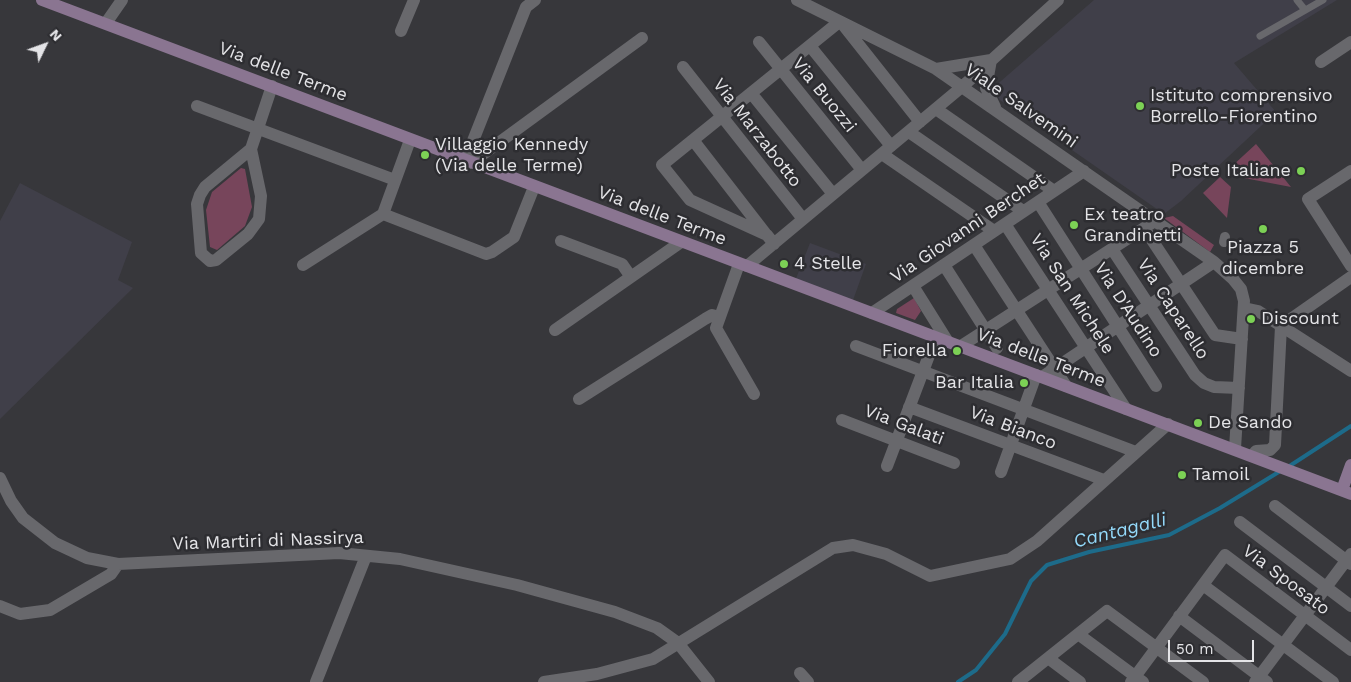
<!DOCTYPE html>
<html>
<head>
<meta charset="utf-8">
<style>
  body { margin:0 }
  #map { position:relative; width:1351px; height:682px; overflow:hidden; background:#37373b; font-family:"Work Sans",sans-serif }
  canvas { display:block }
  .north { position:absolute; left:20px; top:20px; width:50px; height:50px; -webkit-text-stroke:4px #2d2d31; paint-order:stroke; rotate:48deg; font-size:14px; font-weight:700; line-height:20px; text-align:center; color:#e4e4e7 }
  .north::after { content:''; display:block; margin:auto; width:18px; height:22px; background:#e4e4e7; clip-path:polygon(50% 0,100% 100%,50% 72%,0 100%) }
  .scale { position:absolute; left:1168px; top:640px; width:86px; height:22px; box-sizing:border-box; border:2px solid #e4e4e7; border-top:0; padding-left:6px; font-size:15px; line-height:18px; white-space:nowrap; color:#e4e4e7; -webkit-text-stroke:4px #2d2d31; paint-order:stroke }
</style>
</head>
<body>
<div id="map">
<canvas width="1351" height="682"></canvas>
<div class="north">N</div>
<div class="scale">50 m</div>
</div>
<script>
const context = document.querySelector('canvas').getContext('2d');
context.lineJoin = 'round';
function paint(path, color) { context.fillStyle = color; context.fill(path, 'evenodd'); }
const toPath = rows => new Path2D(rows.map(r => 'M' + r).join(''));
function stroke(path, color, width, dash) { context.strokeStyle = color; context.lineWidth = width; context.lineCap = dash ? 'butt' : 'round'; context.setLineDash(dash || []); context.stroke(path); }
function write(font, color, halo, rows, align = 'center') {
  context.font = font + ' "Work Sans",sans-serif'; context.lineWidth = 5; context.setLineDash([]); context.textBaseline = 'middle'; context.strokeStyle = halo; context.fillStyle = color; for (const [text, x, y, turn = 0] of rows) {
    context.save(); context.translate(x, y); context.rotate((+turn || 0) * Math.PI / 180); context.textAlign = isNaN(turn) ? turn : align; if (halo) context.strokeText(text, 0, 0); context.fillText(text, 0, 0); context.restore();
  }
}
const built = toPath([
  [1094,0,1337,0,1234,63,1276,112,1181,201,1164,214,1000,100,993,88],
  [20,183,132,242,118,280,133,288,0,419,0,221],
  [810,243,866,264,852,303,795,281]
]);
const green = toPath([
  [1256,144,1291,187,1244,178,1231,167],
  [241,168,245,169,252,207,245,226,217,250,210,247,206,210,212,192],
  [1220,177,1231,187,1227,218,1203,193],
  [1173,216,1214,245,1210,252,1164,218],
  [914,298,921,311,915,320,896,313,897,309]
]);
const stream = toPath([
  [1288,467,1351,426],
  [958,682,976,670,1005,634,1031,581,1047,565,1089,552,1169,535,1220,508,1282,470]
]);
const service = toPath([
  [1297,0,1305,10],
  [1260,36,1323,0]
]);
const pedestrian = toPath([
  [1224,242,1225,237]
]);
const minor = toPath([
  [797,0,936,69,1214,262,1233,279,1241,289,1244,301,1235,449],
  [106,23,122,0],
  [844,26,920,122],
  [401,31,414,0],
  [759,42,862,170],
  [810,46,891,146],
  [991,60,986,88,995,107],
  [1321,62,1351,42],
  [683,67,803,219],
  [936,69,991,60],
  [751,93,833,194],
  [197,106,395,180],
  [936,109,1054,191],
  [909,132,1023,211],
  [693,140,765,233],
  [251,149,261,196,259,219,248,234,216,260,210,261,201,253,197,204,200,195,205,187,251,149,272,86],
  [882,154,994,231],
  [465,161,526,7,535,0],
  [471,163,642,38],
  [1351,171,1308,199,1351,266],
  [1038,202,1156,386],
  [383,214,486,254,492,252,514,237,534,187],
  [1005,224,1126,409],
  [1144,228,1215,335,1242,339],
  [561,241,622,264,631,277],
  [774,244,767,235,690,200,662,165,839,22],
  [974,245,1066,386],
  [1112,249,1195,375,1204,383,1214,387,1239,388],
  [739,264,716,328,754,394],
  [303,265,383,214,410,140],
  [944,265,997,348],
  [747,266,963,86,1058,0],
  [913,286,948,342],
  [1244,308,1258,311,1351,371],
  [872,313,1084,171],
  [555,330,681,242],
  [856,346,1136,452],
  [961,346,1155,221],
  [1042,377,1214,262],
  [579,399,705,319,712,315,720,317],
  [909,407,1104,480],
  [842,420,954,463],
  [1252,456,1256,451,1270,450,1275,445,1281,326,1351,277],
  [887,466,936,337],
  [1001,472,1036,375],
  [0,478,11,501,23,518,55,543,87,558,118,564,339,553,400,559,517,585,615,612,657,628,678,643,709,682],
  [1275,506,1351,564],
  [1240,522,1351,606],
  [1203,585,1333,682],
  [0,606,20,614,50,610,111,574,118,564],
  [1179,616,1267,682],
  [1078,634,1143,682],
  [1048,658,1080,682],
  [800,673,808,682],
  [316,682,366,556],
  [544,682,597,674,653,659,833,548,853,545,886,554,930,576,1010,559,1037,541,1168,424],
  [1018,682,1107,611,1203,682],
  [1131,682,1225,555,1351,650],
  [1255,682,1351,554]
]);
const secondary = toPath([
  [42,0,1351,494],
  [1342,490,1351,465]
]);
const markers = [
  [1140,106,5,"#7cd155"],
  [425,155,5,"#7cd155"],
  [1301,171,5,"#7cd155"],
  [1074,225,5,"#7cd155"],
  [1263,229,5,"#7cd155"],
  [784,264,5,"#7cd155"],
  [1251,319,5,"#7cd155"],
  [957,351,5,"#7cd155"],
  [1024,383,5,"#7cd155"],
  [1198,423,5,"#7cd155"],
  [1182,475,5,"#7cd155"]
];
const streetNames = [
  ["Via delle Terme",283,72,21],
  ["Via Buozzi",824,95,51],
  ["Viale Salvemini",1021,106,35],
  ["Via Marzabotto",757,133,52],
  ["Via delle Terme",662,216,21],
  ["Via Giovanni Berchet",968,228,-34],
  ["Via San Michele",1072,294,57],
  ["Via Caparello",1173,309,57],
  ["Via D'Audino",1128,310,57],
  ["Via delle Terme",1041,358,21],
  ["Via Galati",904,425,21],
  ["Via Bianco",1013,428,21],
  ["Via Martiri di Nassirya",268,541,-2],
  ["Via Sposato",1286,580,37]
];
const poiNames = [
  ["Istituto comprensivo",1150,96],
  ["Borrello-Fiorentino",1150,117],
  ["Villaggio Kennedy",435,145],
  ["(Via delle Terme)",435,166],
  ["Poste Italiane",1291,171,"right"],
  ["Ex teatro",1084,215],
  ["Grandinetti",1084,236],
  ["Piazza 5",1263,248,"center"],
  ["dicembre",1263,269,"center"],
  ["4 Stelle",794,264],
  ["Discount",1261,319],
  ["Fiorella",947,351,"right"],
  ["Bar Italia",1014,383,"right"],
  ["De Sando",1208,423],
  ["Tamoil",1192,475]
];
const waterNames = [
  ["Cantagalli",1120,531,-14]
];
paint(built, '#403f49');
paint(green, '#77455b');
stroke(stream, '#1d6b8a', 4);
stroke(service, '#68686c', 7);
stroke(pedestrian, '#68686c', 10);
stroke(minor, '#68686c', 12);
stroke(secondary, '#8a7591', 12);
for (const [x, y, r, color] of markers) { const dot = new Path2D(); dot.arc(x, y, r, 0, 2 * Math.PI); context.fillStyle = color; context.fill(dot); stroke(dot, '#2d2d31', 2); }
write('18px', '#e4e4e7', '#2d2d31', streetNames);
write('18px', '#e4e4e7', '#2d2d31', poiNames, 'left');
write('italic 19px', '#94dafb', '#2d2d31', waterNames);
</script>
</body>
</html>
